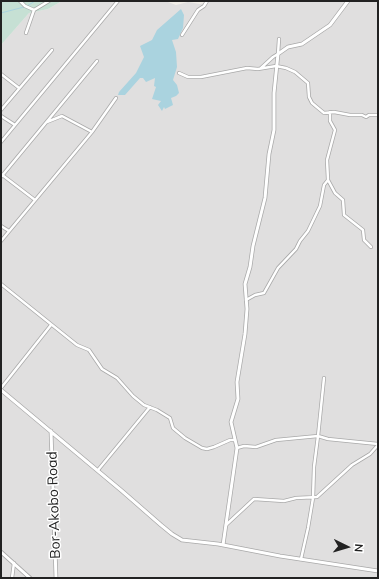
<!DOCTYPE html>
<html>
<head>
<meta charset="utf-8">
<style>
  body { margin:0 }
  #map { position:relative; width:379px; height:579px; overflow:hidden; background:#f2efe9; font-family:Mulish,sans-serif }
  canvas { display:block }
  .frame { position:absolute; inset:0; border:2px solid #222; pointer-events:none }
  .north { position:absolute; left:327px; top:527px; width:40px; height:40px; -webkit-text-stroke:3px #fff; paint-order:stroke; rotate:95deg; font-size:11px; font-weight:700; line-height:16px; text-align:center; color:#222 }
  .north::after { content:''; display:block; margin:auto; width:14px; height:18px; background:#222; clip-path:polygon(50% 0,100% 100%,50% 72%,0 100%) }
</style>
</head>
<body>
<div id="map">
<canvas width="379" height="579"></canvas>
<div class="frame"></div>
<div class="north">N</div>
</div>
<script>
const context = document.querySelector('canvas').getContext('2d');
context.lineJoin = 'round';
function paint(path, color) { context.fillStyle = color; context.fill(path, 'evenodd'); }
const toPath = rows => new Path2D(rows.map(r => 'M' + r).join(''));
function stroke(path, color, width, dash) { context.strokeStyle = color; context.lineWidth = width; context.lineCap = dash ? 'butt' : 'round'; context.setLineDash(dash || []); context.stroke(path); }
function write(font, color, halo, rows, align = 'center') {
  context.font = font + ' Mulish,sans-serif'; context.lineWidth = 3; context.setLineDash([]); context.textBaseline = 'middle'; context.strokeStyle = halo; context.fillStyle = color; for (const [text, x, y, turn = 0] of rows) {
    context.save(); context.translate(x, y); context.rotate((+turn || 0) * Math.PI / 180); context.textAlign = isNaN(turn) ? turn : align; if (halo) context.strokeText(text, 0, 0); context.fillText(text, 0, 0); context.restore();
  }
}
const residential = toPath([
  [62,1,167,1,168,2,176,5,188,2,200,4,211,1,378,1,378,578,1,578,1,45,29,13,48,9]
]);
const wetland = toPath([
  [1,1,62,1,48,9,29,13,1,45]
]);
const water = toPath([
  [181,9,184,15,183,28,178,39,172,40,176,52,177,67,173,80,177,85,179,93,176,96,171,98,173,105,165,109,164,107,162,111,158,105,161,101,152,99,156,87,154,86,155,78,146,82,143,78,140,78,125,95,118,95,119,92,136,73,144,57,140,46,152,40,157,30]
]);
const stream = toPath([
  [27,6,35,1],
  [1,13,24,7]
]);
const minor = toPath([
  [20,1,25,6,34,10],
  [26,33,34,10,49,1],
  [182,35,198,10,204,6,207,1],
  [261,68,273,57,278,54,279,39],
  [179,73,188,77,201,77,247,68,258,69,276,66,286,68,295,72,308,83,309,97,312,103,324,113,334,112,350,115,362,115,366,117,369,115,378,115],
  [1,74,19,88],
  [1,110,52,50],
  [330,112,330,121,335,130,327,160,328,180,335,193,343,200,344,215,363,230,364,240,371,247],
  [1,116,15,125],
  [47,122,62,116,92,132],
  [1,142,118,1],
  [1,174,35,200],
  [1,177,97,61],
  [1,226,9,231],
  [1,241,92,132,116,98],
  [1,284,77,345,89,350,102,369,117,378,133,396,144,405,157,410,170,418,173,428,185,438,202,448,207,449,214,447,230,440,235,440],
  [246,300,255,295,264,293,278,268,296,249,300,241,308,231,320,206,324,185,328,180],
  [1,388,51,325],
  [237,448,244,446,256,447,276,440,318,436,324,378],
  [98,470,150,407],
  [226,525,254,499,284,501,296,498,317,497,352,465,370,454,378,445],
  [301,559,308,528,313,498,314,467,318,436,328,439,378,444],
  [12,578,14,563]
]);
const tertiary = toPath([
  [1,390,122,491,161,525,172,534,182,540,218,544,280,556,378,571],
  [51,431,56,578],
  [223,545,237,448,231,422,238,399,237,382,245,334,247,309,245,284,250,267,253,246,265,198,269,154,274,130,274,93,278,54,288,47,302,44,330,25,348,1],
  [1,552,30,578]
]);
const streetNames = [
  ["Bor-Akobo Road",54,505,-92]
];
paint(residential, '#e0dfdf');
paint(wetland, '#c6e0d4');
paint(water, '#aad3df');
stroke(stream, '#aad3df', 1);
stroke(minor, '#a9a9a9', 4);
stroke(tertiary, '#a9a9a9', 4.5);
stroke(minor, '#fff', 2.5);
stroke(tertiary, '#fff', 3);
write('14px', '#222', '#fff', streetNames);
</script>
</body>
</html>
